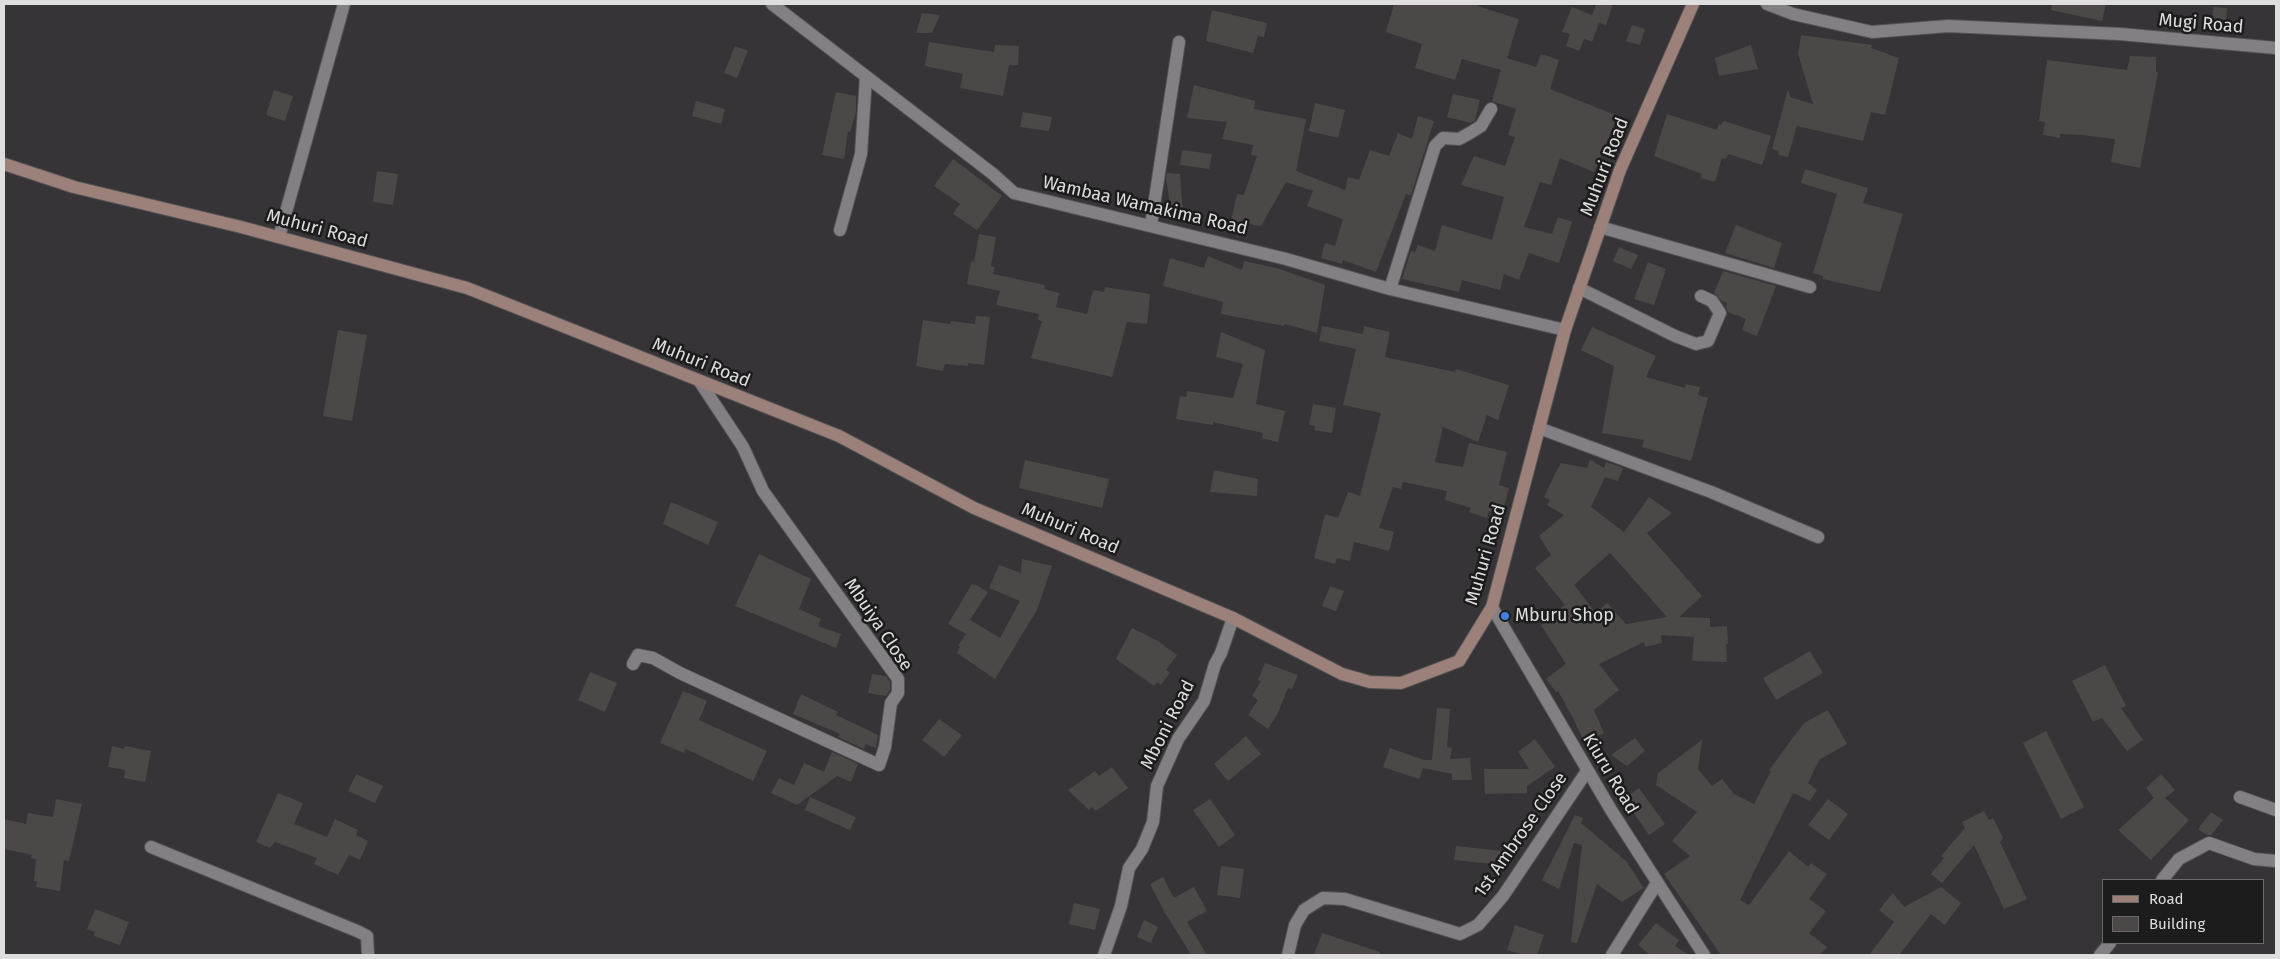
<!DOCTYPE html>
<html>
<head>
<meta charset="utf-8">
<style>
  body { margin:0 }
  #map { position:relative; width:2280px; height:959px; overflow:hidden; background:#363436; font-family:"Fira Sans",sans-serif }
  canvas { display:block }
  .frame { position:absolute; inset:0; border:5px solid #dfdedf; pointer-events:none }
  .legend { position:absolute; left:2102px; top:879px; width:162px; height:65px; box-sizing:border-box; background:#1d1c1d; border:1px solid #6b6a6b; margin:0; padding:6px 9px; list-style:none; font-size:15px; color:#dfdedf }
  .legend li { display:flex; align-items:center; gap:10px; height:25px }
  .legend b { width:25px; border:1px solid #6b6a6b }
</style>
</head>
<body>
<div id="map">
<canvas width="2280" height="959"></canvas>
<div class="frame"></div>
<ul class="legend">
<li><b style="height:6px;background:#9c807a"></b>Road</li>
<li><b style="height:14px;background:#4c4847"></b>Building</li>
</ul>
</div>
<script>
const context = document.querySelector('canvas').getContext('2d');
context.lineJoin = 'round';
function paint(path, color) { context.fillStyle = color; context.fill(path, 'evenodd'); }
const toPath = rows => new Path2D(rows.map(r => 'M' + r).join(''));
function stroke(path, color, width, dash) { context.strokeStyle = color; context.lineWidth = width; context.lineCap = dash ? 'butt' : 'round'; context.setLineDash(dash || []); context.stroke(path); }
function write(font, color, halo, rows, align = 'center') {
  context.font = font + ' "Fira Sans",sans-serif'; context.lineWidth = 5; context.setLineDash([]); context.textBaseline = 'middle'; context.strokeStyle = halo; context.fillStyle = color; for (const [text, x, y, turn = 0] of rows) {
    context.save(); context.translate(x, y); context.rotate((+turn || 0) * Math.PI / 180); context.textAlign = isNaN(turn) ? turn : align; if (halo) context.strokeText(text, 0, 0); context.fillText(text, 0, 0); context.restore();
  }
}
const building = toPath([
  [1394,4,1478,4,1477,6,1519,19,1507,58,1536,67,1541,54,1559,60,1550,89,1618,116,1594,172,1560,158,1551,185,1540,182,1524,227,1552,234,1558,217,1572,222,1559,263,1529,253,1519,280,1504,274,1500,290,1462,280,1459,292,1402,279,1411,251,1415,252,1418,245,1435,251,1442,225,1492,240,1504,197,1461,185,1474,156,1505,166,1515,137,1508,135,1516,109,1492,101,1501,70,1462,59,1455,80,1415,68,1422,44,1386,32],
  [1596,4,1613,4,1606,25,1599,23,1592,42,1584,39,1579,51,1566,46,1570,34,1562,32,1572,7,1592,15],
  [2052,4,2106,4,2102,21,2051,10],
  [2213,7,2227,8,2226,24,2212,23],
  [1212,10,1267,23,1264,37,1258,36,1253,53,1206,41],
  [922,13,940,15,932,33,916,33],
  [1632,25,1645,29,1640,45,1626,41],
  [1801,35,1872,45,1871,48,1899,58,1885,115,1871,112,1863,141,1797,126,1788,157,1778,155,1779,151,1772,149,1788,89,1790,97,1813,104,1798,54],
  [929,42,994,52,995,45,1019,46,1018,65,1009,65,1003,96,960,88,963,74,925,66],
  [1751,45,1758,69,1719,76,1715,58],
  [735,46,748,51,737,78,724,73],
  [2130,56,2156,57,2156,72,2158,72,2140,168,2111,162,2115,139,2082,135,2060,134,2060,138,2043,135,2045,122,2039,121,2047,60,2127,70],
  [1194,85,1255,101,1254,109,1306,119,1296,171,1345,190,1348,177,1359,180,1370,150,1389,156,1398,133,1412,139,1418,116,1434,121,1411,195,1406,194,1376,272,1343,260,1342,264,1321,258,1325,243,1335,246,1343,219,1307,206,1313,191,1286,182,1261,226,1231,221,1237,194,1244,195,1257,156,1251,155,1253,145,1222,139,1227,122,1187,118],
  [274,90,293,96,285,121,266,115],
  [836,92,856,96,856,112,850,132,848,131,844,159,822,155],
  [1453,94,1480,100,1475,120,1471,123,1447,117],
  [696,101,725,109,721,124,692,116],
  [1315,103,1345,110,1338,138,1309,131],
  [1023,112,1052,117,1049,131,1020,127],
  [1667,114,1717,130,1719,124,1721,125,1724,121,1771,136,1762,165,1728,154,1726,159,1722,158,1715,182,1701,178,1702,174,1654,156],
  [1182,150,1212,154,1209,169,1180,165],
  [953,159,1002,196,977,230,953,214,960,204,934,186],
  [1805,169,1868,188,1863,203,1903,214,1880,292,1823,279,1823,276,1813,273,1837,194,1801,183],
  [377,171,398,174,393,205,373,202],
  [1167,173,1180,174,1183,215,1172,216,1166,179],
  [1736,225,1782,243,1774,268,1725,253],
  [979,234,996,237,991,266,995,267,993,274,1045,285,1044,289,1059,293,1056,307,1087,314,1093,290,1104,292,1105,287,1150,294,1147,324,1127,322,1112,377,1031,358,1042,321,1038,320,1039,314,996,305,1000,291,967,284,971,261,974,262],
  [1619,247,1638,255,1631,269,1613,261],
  [1208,256,1242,270,1244,261,1280,269,1325,285,1317,333,1285,324,1284,326,1221,314,1223,302,1163,286,1170,258,1204,268],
  [1648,262,1666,269,1654,305,1634,299],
  [1723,271,1776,286,1757,336,1742,330,1746,319,1728,312,1726,307,1727,303,1722,301,1714,293],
  [976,316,990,317,984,365,968,363,968,366,945,364,943,371,916,366,923,320,950,324,951,321,975,324],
  [1322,326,1363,334,1364,326,1390,332,1385,357,1455,372,1456,369,1509,385,1498,420,1487,415,1478,442,1443,427,1435,462,1463,467,1469,443,1507,452,1499,485,1509,488,1502,514,1489,511,1487,518,1469,512,1471,508,1445,500,1447,491,1403,482,1401,489,1393,487,1379,528,1394,532,1389,551,1354,542,1350,561,1337,558,1335,564,1314,558,1325,514,1338,518,1348,492,1360,496,1381,413,1343,405,1356,349,1319,341],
  [1592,327,1656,356,1646,377,1685,388,1686,384,1700,387,1698,395,1708,398,1691,461,1642,447,1644,440,1602,433,1614,366,1581,350],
  [338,330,367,335,352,421,323,416],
  [1221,332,1265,350,1256,404,1285,411,1278,442,1262,438,1263,433,1213,422,1213,425,1176,419,1180,396,1186,397,1187,391,1233,398,1243,364,1216,357],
  [1313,404,1336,408,1332,433,1314,430,1315,426,1309,425],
  [1025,460,1109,479,1102,508,1019,488],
  [1590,460,1604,468,1606,462,1623,468,1618,481,1605,477,1591,507,1624,532,1649,497,1672,513,1647,533,1702,596,1679,617,1710,618,1710,627,1727,626,1728,644,1726,644,1727,662,1692,661,1694,637,1661,635,1662,643,1645,647,1644,642,1599,664,1619,690,1594,710,1604,733,1584,742,1573,718,1558,691,1556,692,1546,679,1566,664,1541,625,1548,620,1547,617,1565,605,1535,568,1551,555,1539,536,1564,515,1547,505,1550,500,1544,497,1555,474,1561,463,1587,468],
  [1610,553,1667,617,1626,624,1607,603,1596,613,1574,585],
  [1214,470,1258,479,1257,496,1210,492],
  [671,502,718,522,708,545,663,524],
  [759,554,811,579,799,609,821,619,818,626,841,634,836,648,735,606],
  [1022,559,1052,566,1037,610,995,679,957,653,960,647,958,646,966,634,948,624,972,584,974,586,975,584,988,592,970,620,1000,638,1020,601,989,588,999,565,1021,573],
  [1330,586,1344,591,1336,611,1322,606],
  [1132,628,1158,641,1177,655,1166,670,1170,673,1161,685,1157,682,1154,686,1116,659],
  [1810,651,1823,673,1776,700,1763,678],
  [1265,663,1298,675,1292,689,1288,688,1277,715,1268,729,1248,715,1258,700,1252,696,1261,681,1258,680],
  [2105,665,2126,706,2121,708,2143,740,2127,751,2102,718,2093,722,2072,681],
  [590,672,617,683,605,712,578,700],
  [872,674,886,676,890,682,890,690,886,696,868,693],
  [683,691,707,701,699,720,767,751,753,781,686,749,684,753,660,743],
  [801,694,838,712,836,715,878,735,876,748,866,744,864,749,838,737,840,734,793,714],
  [1437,708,1450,709,1447,747,1452,748,1450,759,1470,758,1472,780,1452,780,1452,774,1423,768,1419,779,1383,767,1390,748,1424,760,1432,760],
  [1828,710,1847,744,1819,760,1808,783,1817,790,1810,801,1793,793,1740,900,1749,905,1789,851,1808,867,1811,863,1827,874,1809,899,1826,911,1809,933,1827,947,1820,955,1721,955,1664,874,1690,856,1672,841,1697,812,1656,785,1658,773,1702,740,1698,769,1712,786,1722,779,1734,794,1754,804,1771,771,1769,770,1804,723],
  [939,719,962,735,944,757,922,740],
  [2046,731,2084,807,2061,819,2023,743],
  [1246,736,1261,754,1228,781,1214,764],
  [1635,738,1645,751,1627,766,1611,755],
  [1535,739,1555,767,1527,786,1527,793,1485,794,1484,769,1529,769,1518,752],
  [112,746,124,749,125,746,151,751,145,782,124,778,125,770,108,767],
  [832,752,858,764,851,782,837,776,797,805,771,793,779,778,794,785,804,763,824,772],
  [1112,767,1128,788,1096,811,1092,807,1089,810,1068,790,1095,771,1099,776],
  [356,774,383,786,375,803,348,791],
  [2161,774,2175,790,2165,798,2189,820,2151,860,2118,830,2154,798,2146,788],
  [1639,788,1665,824,1649,835,1624,799],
  [278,793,303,803,294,824,327,837,335,819,358,830,356,835,368,841,360,860,349,855,338,875,314,864,317,858,275,842,270,848,256,842],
  [810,797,856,817,850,830,805,810],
  [56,799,82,804,69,861,64,860,60,891,36,887,37,882,34,881,36,859,31,858,32,855,4,849,4,819,26,824,28,813,53,817],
  [1210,799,1235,835,1219,847,1193,810],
  [1828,799,1848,814,1829,840,1808,825],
  [1984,811,1989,820,1993,818,2003,838,2000,842,2027,899,2004,909,1974,845,1942,883,1931,874,1944,858,1941,856,1965,828,1962,822],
  [2211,812,2223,820,2211,835,2207,835,2198,829],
  [1575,815,1583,818,1581,823,1626,861,1644,888,1622,902,1597,884,1577,943,1571,942,1582,845,1574,843,1559,889,1542,880],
  [1456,846,1503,851,1502,865,1454,860],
  [1221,866,1244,869,1240,898,1217,895],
  [1163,877,1174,898,1194,887,1207,911,1187,922,1207,955,1191,955,1164,911,1150,884],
  [1941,887,1961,903,1945,925,1931,914,1899,955,1869,955,1894,922,1879,910,1893,893,1904,907],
  [1074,903,1100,909,1095,930,1069,924],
  [95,909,129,922,120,945,94,936,95,932,87,929],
  [1144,920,1158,927,1151,943,1137,937],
  [1656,923,1679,940,1675,946,1689,955,1650,955,1638,945],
  [1515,925,1544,935,1537,955,1524,955,1507,950],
  [1322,933,1380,952,1380,955,1314,955]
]);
const minor = toPath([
  [772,4,993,174,1014,193,1286,259,1390,289,1565,330],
  [1767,4,1793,14,1872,32,1948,26,2120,34,2276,48],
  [1151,225,1179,42],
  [1600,227,1810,287],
  [840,230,861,154,866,77],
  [279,237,344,4],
  [1579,288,1675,336,1696,344,1708,341,1720,313,1712,301,1701,296],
  [1390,289,1435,146,1443,138,1459,139,1470,133,1481,126,1491,109],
  [1539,428,1711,492,1818,537],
  [633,664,638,655,653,658,680,673,879,765,885,747,891,703,898,693,898,679,763,491,743,447,700,382],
  [2240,797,2276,810],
  [151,847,357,931,367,936,368,955],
  [2162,880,2179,859,2209,843,2254,859,2276,861],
  [1104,955,1121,906,1129,868,1142,849,1153,822,1157,786,1178,739,1204,701,1215,664,1221,653,1233,618],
  [1288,955,1295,925,1304,910,1323,898,1345,899,1460,934,1478,925,1503,896,1587,771],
  [1612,955,1657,883],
  [2100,955,2110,943]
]);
const tertiary = toPath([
  [1492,607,1611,810,1704,955]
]);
const secondary = toPath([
  [4,164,74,187,241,227,467,288,839,436,974,508,1233,618,1342,674,1370,682,1401,683,1459,661,1492,607,1565,330,1620,170,1693,4]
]);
const markers = [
  [1505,616,5,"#3f7fe0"]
];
const streetNames = [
  ["Mugi Road",2201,24,5],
  ["Muhuri Road",1605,167,-69],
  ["Wambaa Wamakima Road",1145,206,13],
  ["Muhuri Road",317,229,15],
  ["Muhuri Road",701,363,22],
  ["Muhuri Road",1070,529,23],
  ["Muhuri Road",1486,555,-74],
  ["Mbuiya Close",878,625,56],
  ["Mboni Road",1168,725,-63],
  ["Kiuru Road",1610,774,59],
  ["1st Ambrose Close",1521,835,-55]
];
const poiNames = [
  ["Mburu Shop",1515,616]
];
paint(building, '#4c4847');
stroke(minor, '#535254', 14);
stroke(tertiary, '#535254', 14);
stroke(secondary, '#535254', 14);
stroke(minor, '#838083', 12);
stroke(tertiary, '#838083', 12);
stroke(secondary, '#9c807a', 12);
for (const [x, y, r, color] of markers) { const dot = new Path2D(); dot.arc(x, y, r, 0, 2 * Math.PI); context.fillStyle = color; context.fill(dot); stroke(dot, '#1d1c1d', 2); }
write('18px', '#dfdedf', '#1d1c1d', streetNames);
write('18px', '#dfdedf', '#1d1c1d', poiNames, 'left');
</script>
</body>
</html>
